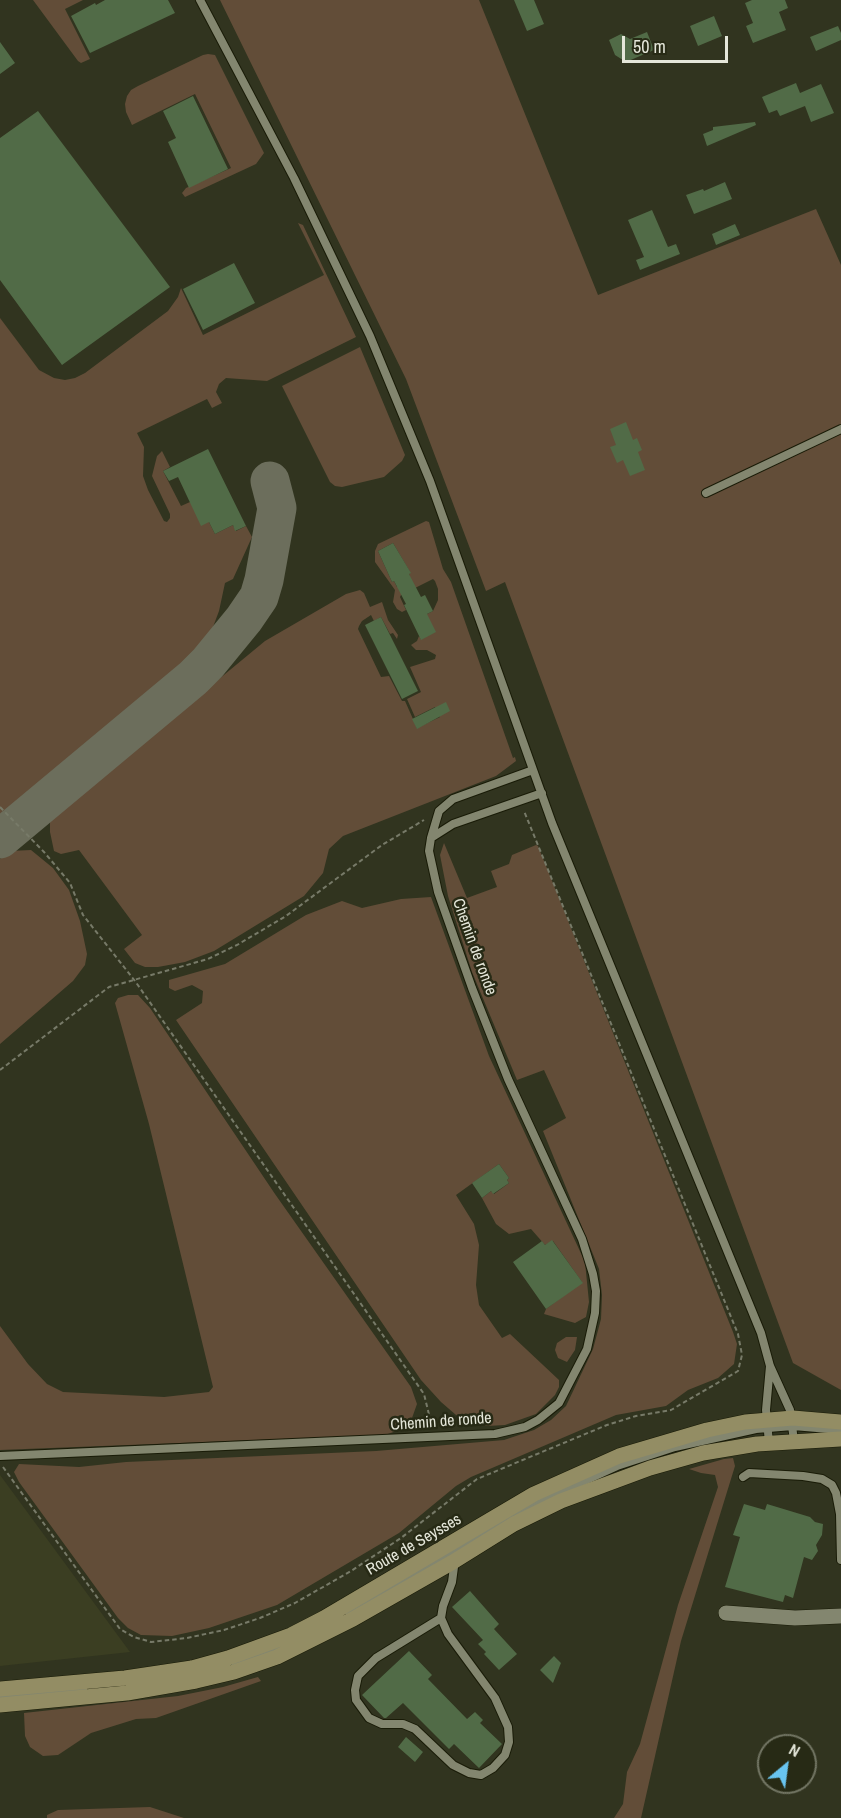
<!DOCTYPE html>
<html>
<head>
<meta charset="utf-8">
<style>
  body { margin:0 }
  #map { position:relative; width:841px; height:1818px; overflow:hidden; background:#31341f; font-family:"Archivo Narrow",sans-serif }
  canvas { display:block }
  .north { position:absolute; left:757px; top:1734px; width:60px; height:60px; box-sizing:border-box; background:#272a15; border:2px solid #737664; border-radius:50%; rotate:29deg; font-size:16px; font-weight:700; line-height:24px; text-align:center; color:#e5e7da }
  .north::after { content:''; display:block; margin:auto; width:21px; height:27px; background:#68c4f0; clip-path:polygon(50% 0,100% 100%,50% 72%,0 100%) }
  .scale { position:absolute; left:622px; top:36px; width:106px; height:27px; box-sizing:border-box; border:3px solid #e5e7da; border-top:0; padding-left:8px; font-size:18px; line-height:21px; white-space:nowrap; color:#e5e7da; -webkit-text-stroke:4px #272a15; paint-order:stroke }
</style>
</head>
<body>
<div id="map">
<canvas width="841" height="1818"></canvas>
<div class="north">N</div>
<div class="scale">50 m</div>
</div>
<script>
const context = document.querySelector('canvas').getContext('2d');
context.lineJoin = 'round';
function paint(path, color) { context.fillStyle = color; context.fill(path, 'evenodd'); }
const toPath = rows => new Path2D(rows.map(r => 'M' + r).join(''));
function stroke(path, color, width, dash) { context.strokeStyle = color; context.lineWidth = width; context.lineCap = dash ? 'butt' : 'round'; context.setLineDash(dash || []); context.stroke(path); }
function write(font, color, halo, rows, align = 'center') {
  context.font = font + ' "Archivo Narrow",sans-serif'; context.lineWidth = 5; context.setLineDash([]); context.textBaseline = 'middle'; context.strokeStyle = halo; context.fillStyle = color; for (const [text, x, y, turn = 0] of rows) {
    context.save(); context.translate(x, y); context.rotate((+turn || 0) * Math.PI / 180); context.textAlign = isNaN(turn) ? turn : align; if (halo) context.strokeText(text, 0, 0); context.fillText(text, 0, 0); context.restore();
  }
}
const built = toPath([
  [0,1475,130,1652,0,1666]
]);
const green = toPath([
  [33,0,83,0,65,9,90,59,81,63,78,61],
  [220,0,479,0,598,295,816,209,841,265,841,1390,793,1363,505,582,486,591,406,379],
  [208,54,215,55,264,153,256,164,185,197,182,193,186,188,231,168,195,94,132,125,126,112,125,104,127,96,131,90,138,86,203,55],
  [298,223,303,225,356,337,267,381,226,378,219,384,216,392,222,403,212,408,207,399,137,433,144,447,143,476,148,490,164,521,167,522,170,518,170,514,152,476,157,456,162,451,170,467,163,471,181,506,190,502,209,522,215,534,233,525,236,531,246,526,252,537,233,579,225,583,219,611,213,627,201,645,180,665,0,817,0,318,39,370,54,378,65,380,75,378,85,373,168,311,178,297,181,288,203,335,324,275],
  [360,347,405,455,402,461,384,477,342,487,335,486,330,482,282,386],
  [426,521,429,522,443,569,451,582,513,758,515,757,516,761,496,776,343,836,329,849,323,873,304,896,214,951,185,962,158,967,145,967,135,963,124,949,142,935,79,850,61,854,54,851,50,832,50,820,52,817,265,641,346,594,360,590,364,593,370,607,382,602,388,620,398,635,397,639,393,633,390,634,381,617,374,621,371,615,362,621,359,626,358,629,381,677,389,676,402,701,405,701,417,728,440,717,435,707,415,717,407,699,421,692,410,667,435,659,436,655,427,650,416,650,411,645,417,641,419,636,421,639,427,614,433,611,438,600,438,589,435,581,433,579,401,595,400,597,406,610,402,612,397,609,393,602,395,590,375,562,375,551,378,544],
  [393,543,410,572,409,574,411,580,397,587,394,581,392,582,378,551],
  [444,843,467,898,497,887,491,871,509,864,512,855,536,845,538,846,733,1332,737,1344,734,1364,718,1378,688,1390,666,1406,616,1415,471,1477,456,1486,399,1533,277,1605,209,1628,172,1636,141,1635,128,1628,118,1618,19,1482,14,1472,19,1464,79,1467,126,1462,376,1451,504,1440,534,1430,551,1420,566,1406,593,1349,601,1319,602,1295,599,1269,543,1131,566,1118,544,1070,517,1080,472,972,448,896,440,855],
  [31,850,53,868,69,890,80,921,87,954,85,965,73,981,0,1044,0,859,10,851],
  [431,897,489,1056,585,1262,589,1302,586,1317,575,1323,544,1314,546,1309,582,1282,553,1241,545,1245,531,1229,509,1234,496,1224,482,1198,491,1191,494,1194,509,1183,507,1180,509,1178,499,1164,456,1195,474,1224,479,1245,476,1285,479,1305,502,1338,510,1334,559,1380,559,1387,555,1395,536,1414,505,1425,488,1426,463,1421,441,1402,421,1380,176,1020,202,1003,203,991,192,985,175,991,169,988,169,980,225,964,306,915,342,901,362,908,401,899],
  [128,995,138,995,150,1008,275,1194,411,1387,417,1404,412,1418,399,1430,385,1435,0,1450,0,1326,28,1364,47,1384,63,1392,164,1397,209,1392,213,1387,149,1124,115,1003,118,998],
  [566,1337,577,1337,575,1350,567,1362,558,1358,555,1350,557,1343],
  [733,1458,735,1466,681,1641,641,1818,614,1818,623,1804,627,1772,640,1744,678,1605,718,1487,715,1475,701,1473,689,1469,724,1459],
  [258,1677,261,1681,156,1718,136,1719,91,1733,58,1755,43,1756,30,1747,25,1736,24,1713,178,1696,223,1687],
  [150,1807,184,1818,47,1818,47,1815,58,1810]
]);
const taxiway = toPath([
  [0,839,193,678,208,663,244,619,259,597,264,580,277,508,270,481]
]);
const building = toPath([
  [105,0,168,0,175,13,90,53,71,16,95,3,96,5],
  [514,0,534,0,544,24,527,31],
  [752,0,785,0,788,8,779,12,786,30,753,43,746,26,753,23,745,3],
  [714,16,722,36,698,46,690,26],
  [838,26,841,33,841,40,816,51,810,37],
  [647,32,654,50,626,62,615,55,609,40,621,34,630,39],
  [0,42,15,63,0,74],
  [796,83,800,93,821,84,834,113,811,122,805,106,780,116,777,110,769,113,762,97],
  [193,96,228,169,189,188,168,142,176,138,163,111],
  [38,111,170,287,62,365,0,280,0,138],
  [755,122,756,125,707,146,703,134,713,130,713,127],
  [725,182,732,199,694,214,686,195,703,189,704,191],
  [652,210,668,247,676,244,680,254,640,270,636,260,644,257,628,220],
  [735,224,740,235,716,245,712,234],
  [234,263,255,303,203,330,183,289],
  [626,422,633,440,637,438,642,450,638,452,645,470,630,476,623,460,617,463,610,447,616,445,610,429],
  [208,449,246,526,235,531,233,525,215,534,209,522,201,526,178,477,169,481,163,471],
  [393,543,411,573,409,574,421,597,425,595,433,611,427,614,436,632,421,640,404,605,406,604,394,581,392,582,378,551],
  [381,617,418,691,402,699,365,625],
  [446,702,450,711,417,729,412,719],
  [499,1164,509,1178,507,1180,509,1183,493,1194,491,1191,482,1198,472,1183],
  [552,1240,583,1283,546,1309,513,1262,542,1241,545,1245],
  [744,1504,765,1510,767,1504,810,1517,815,1522,823,1524,822,1535,816,1545,818,1551,812,1560,804,1557,793,1598,785,1595,783,1602,725,1587,740,1537,733,1535],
  [470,1591,499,1624,494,1629,517,1654,499,1670,484,1654,486,1652,478,1644,483,1640,452,1607],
  [409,1651,432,1675,428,1679,467,1719,475,1712,483,1720,480,1723,502,1744,479,1768,454,1744,449,1749,403,1703,386,1718,384,1718,362,1695],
  [554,1656,561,1663,553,1683,540,1670],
  [406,1737,423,1752,415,1762,398,1747]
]);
const path = toPath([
  [0,807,44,852,70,883,83,915,135,981,424,1394,432,1427],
  [0,1070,109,987,208,959,237,945,286,916,382,845,424,820],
  [3,1467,120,1629,134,1637,151,1642,187,1638,224,1630,260,1618,295,1603,351,1571,401,1538,477,1479,607,1425,636,1416,671,1410,738,1371,742,1355,738,1334,524,811]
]);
const service = toPath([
  [200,0,294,178,370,336,430,481,552,823,761,1333,770,1366,790,1410,794,1441],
  [706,493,841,429],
  [533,770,453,799,439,811,431,838,453,824,542,793],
  [769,1443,766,1410,770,1366],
  [0,1456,495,1434,525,1427,538,1420,559,1403,587,1349,595,1313,596,1291,593,1274,582,1239,508,1079,472,988,438,892,429,851,431,838],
  [743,1477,749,1473,803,1476,822,1479,832,1485,836,1493,840,1514,841,1560],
  [349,1612,531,1505,617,1466,675,1447,756,1429,793,1426,841,1430],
  [441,1618,376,1658,358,1676,355,1690,356,1700,369,1718,382,1724,403,1724,415,1729,453,1765,469,1773,481,1775,493,1768,505,1755,509,1742,508,1727,495,1698,448,1634,441,1618,443,1606,452,1582,454,1567,453,1560],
  [235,1663,287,1644],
  [0,1697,83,1689]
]);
const minor = toPath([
  [726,1613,795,1618,841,1616]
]);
const secondary = toPath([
  [0,1689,125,1678,192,1668,228,1658,291,1635,324,1618,534,1494,619,1456,707,1430,745,1422,793,1418,841,1422],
  [0,1705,127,1693,196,1681,234,1672,277,1657,353,1619,453,1562,514,1524,561,1501,650,1468,703,1453,757,1444,841,1439]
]);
const streetNames = [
  ["Chemin de ronde",474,947,70],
  ["Chemin de ronde",441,1422,-4],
  ["Route de Seysses",414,1545,-30]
];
paint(built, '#3b3e22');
paint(green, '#624d38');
stroke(taxiway, '#6c6e5c', 39);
paint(building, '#516b47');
stroke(service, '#191b07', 10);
stroke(minor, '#191b07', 16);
stroke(secondary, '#191b07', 16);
stroke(path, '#777a68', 2, [4.5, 3]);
stroke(service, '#83866f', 8);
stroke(minor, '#83866f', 15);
stroke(secondary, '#938d64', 15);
write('16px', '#e5e7da', '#272a15', streetNames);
</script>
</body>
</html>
